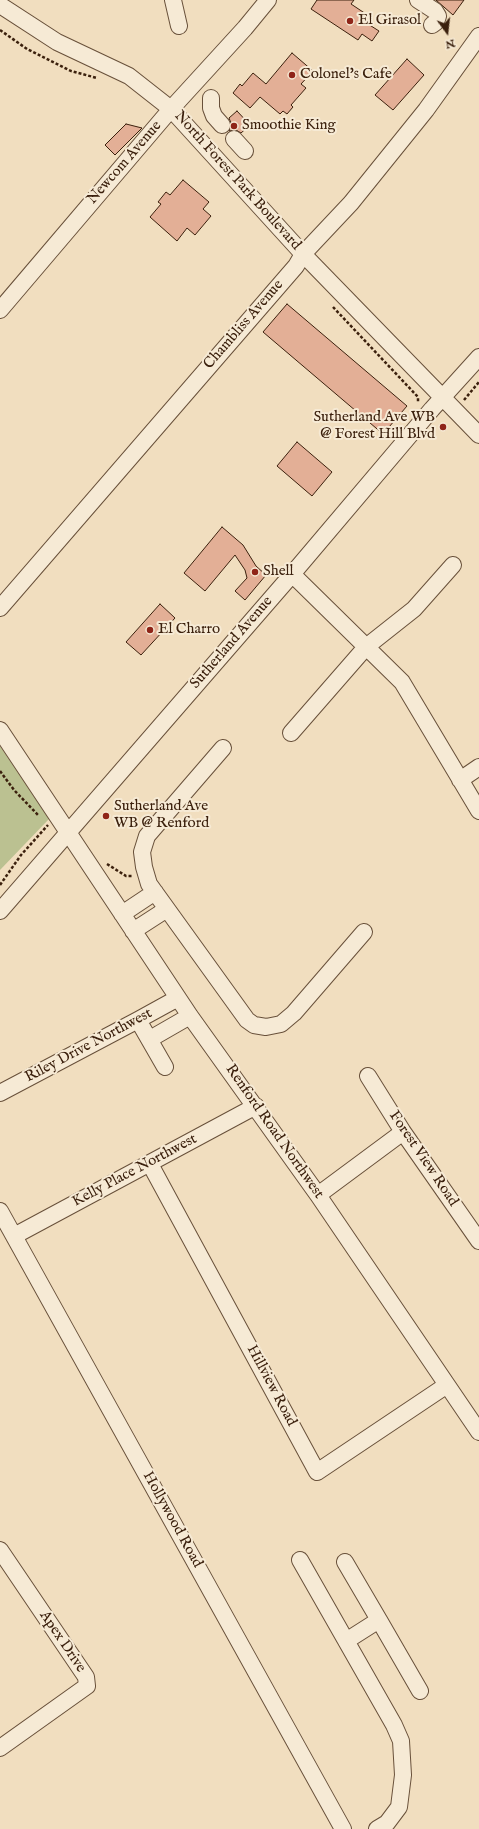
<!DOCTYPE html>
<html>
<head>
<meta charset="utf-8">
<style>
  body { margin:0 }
  #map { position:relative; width:479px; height:1829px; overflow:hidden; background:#f1debf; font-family:"IM FELL English",serif }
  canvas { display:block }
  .north { position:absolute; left:427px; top:12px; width:40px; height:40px; -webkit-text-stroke:3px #f6ead5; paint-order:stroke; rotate:165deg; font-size:11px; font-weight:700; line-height:16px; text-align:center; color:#3b200d }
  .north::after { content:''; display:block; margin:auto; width:14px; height:18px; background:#3b200d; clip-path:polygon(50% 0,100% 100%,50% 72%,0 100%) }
</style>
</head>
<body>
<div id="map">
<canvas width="479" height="1829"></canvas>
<div class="north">N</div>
</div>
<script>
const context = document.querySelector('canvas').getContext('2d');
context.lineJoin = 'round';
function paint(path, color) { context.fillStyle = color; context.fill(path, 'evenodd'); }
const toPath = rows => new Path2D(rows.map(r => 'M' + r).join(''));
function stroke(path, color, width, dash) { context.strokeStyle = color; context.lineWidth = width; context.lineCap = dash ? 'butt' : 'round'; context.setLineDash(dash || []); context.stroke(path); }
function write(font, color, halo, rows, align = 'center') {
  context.font = font + ' "IM FELL English",serif'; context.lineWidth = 4; context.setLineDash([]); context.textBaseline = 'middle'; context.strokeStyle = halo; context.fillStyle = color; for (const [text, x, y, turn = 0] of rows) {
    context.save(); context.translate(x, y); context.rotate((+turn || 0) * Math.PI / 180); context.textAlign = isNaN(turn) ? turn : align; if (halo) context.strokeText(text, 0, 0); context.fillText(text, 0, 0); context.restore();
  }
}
const green = toPath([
  [0,746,49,819,0,870]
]);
const building = toPath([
  [317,0,354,0,351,4,372,18,368,24,379,31,372,41,362,34,358,40,311,9,317,0],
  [436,0,464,0,453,15,436,0],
  [292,53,313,71,301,84,306,88,291,105,293,107,287,114,283,111,280,114,260,97,250,108,233,93,240,84,242,86,253,73,266,84,292,53],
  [407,59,424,75,393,110,375,95,407,59],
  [237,111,250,125,241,133,236,130,229,131,231,123,229,118,237,111],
  [126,124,142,128,115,155,105,145,126,124],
  [183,180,209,202,203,209,211,216,195,235,187,228,177,241,150,217,161,204,158,202,166,192,170,195,183,180],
  [287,304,407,406,383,434,263,332,287,304],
  [297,442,332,472,312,496,277,466,297,442],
  [222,527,243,545,256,566,266,575,245,600,235,591,247,578,245,570,235,555,205,591,184,573,222,527],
  [160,604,175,618,141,655,126,642,160,604]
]);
const path = toPath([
  [0,30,27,49,71,71,97,78],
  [333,307,418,397,418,402],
  [464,400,479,382],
  [0,771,14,790,39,816],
  [107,864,126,876,132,876],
  [0,885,21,855,48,825]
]);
const minor = toPath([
  [173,0,179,26],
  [418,0,435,11,438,16,436,22,432,25],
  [0,5,57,42,129,76,171,109,303,254,479,435],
  [211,98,211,108,214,116,222,125],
  [234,139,245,151],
  [0,310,171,109,245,28,268,0],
  [292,574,402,682,479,811],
  [0,608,296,266,303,254,351,203,426,110,479,36],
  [0,730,190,1016,318,1195,479,1432],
  [291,733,366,647,414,609,453,565],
  [223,748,147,836,142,852,144,867,149,884,247,1020,254,1025,266,1027,281,1024,294,1013,364,932],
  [460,780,479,767],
  [0,911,288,579,432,409,479,357],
  [122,914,155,892],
  [133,931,167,909],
  [138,1020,165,1067],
  [150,1039,190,1016],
  [368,1076,403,1132,479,1241],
  [0,1093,138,1020,178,998],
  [150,1164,317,1472,447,1385],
  [318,1195,403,1132],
  [0,1211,343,1829],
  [14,1236,256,1106],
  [0,1550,86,1677,87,1686,0,1748],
  [300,1560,394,1725,401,1741,403,1775,399,1807,387,1823,377,1829],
  [345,1562,379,1620],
  [346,1641,379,1620,420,1691]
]);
const markers = [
  [350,21,4,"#8f2418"],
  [292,75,4,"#8f2418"],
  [234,126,4,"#8f2418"],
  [443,427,4,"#8f2418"],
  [255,572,4,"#8f2418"],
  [150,630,4,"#8f2418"],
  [106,816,4,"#8f2418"]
];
const poiNames = [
  ["El Girasol",358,21],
  ["Colonel's Cafe",300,75],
  ["Smoothie King",242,126],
  ["Sutherland Ave WB",435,418,"right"],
  ["@ Forest Hill Blvd",435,435,"right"],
  ["Shell",263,572],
  ["El Charro",158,630],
  ["Sutherland Ave",114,807],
  ["WB @ Renford",114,824]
];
const streetNames = [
  ["Newcom Avenue",125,163,-49],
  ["North Forest Park Boulevard",237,181,48],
  ["Chambliss Avenue",244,325,-49],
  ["Sutherland Avenue",232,643,-49],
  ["Riley Drive Northwest",89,1046,-28],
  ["Renford Road Northwest",274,1132,55],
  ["Forest View Road",423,1159,56],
  ["Kelly Place Northwest",135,1171,-28],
  ["Hillview Road",271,1386,62],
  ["Hollywood Road",172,1520,61],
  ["Apex Drive",62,1642,56]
];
paint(green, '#bbc191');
paint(building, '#e3af96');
stroke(building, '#3b200d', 1);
stroke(minor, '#68503a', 18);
stroke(path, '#3b200d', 2.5, [3, 2]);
stroke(minor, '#f6ead5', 16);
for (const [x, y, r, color] of markers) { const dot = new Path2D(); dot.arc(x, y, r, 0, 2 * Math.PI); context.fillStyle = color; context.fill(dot); stroke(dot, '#f6ead5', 1.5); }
write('15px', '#3b200d', '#f6ead5', poiNames, 'left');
write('15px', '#3b200d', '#f6ead5', streetNames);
</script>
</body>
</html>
